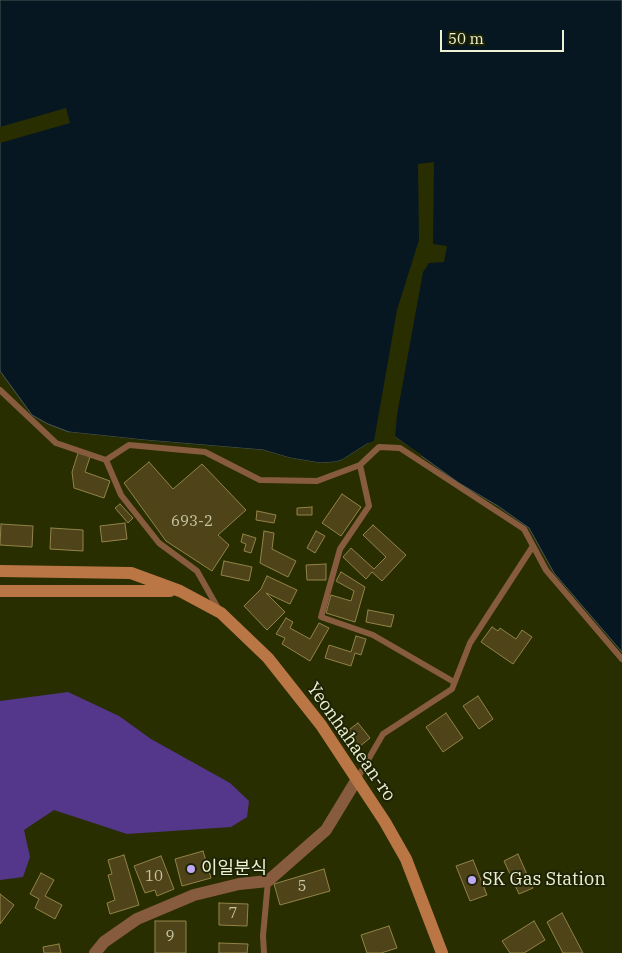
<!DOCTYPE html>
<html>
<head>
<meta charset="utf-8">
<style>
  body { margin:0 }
  #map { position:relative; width:622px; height:953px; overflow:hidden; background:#292e00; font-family:"IBM Plex Serif",serif }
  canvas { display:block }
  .scale { position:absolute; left:440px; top:30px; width:124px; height:22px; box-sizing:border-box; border:2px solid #ecf2d3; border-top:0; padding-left:6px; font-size:15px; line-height:18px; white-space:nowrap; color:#ecf2d3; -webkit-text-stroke:4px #1f2305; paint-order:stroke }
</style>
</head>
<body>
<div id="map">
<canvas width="622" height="953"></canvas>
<div class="scale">50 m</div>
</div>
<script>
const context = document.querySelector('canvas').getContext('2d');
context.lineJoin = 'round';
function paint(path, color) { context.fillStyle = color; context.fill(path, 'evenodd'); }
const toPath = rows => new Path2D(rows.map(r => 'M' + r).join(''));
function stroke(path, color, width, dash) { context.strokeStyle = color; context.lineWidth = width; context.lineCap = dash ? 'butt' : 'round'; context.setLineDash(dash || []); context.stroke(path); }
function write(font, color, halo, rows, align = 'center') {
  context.font = font + ' "IBM Plex Serif","Noto Sans KR",serif'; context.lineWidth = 4; context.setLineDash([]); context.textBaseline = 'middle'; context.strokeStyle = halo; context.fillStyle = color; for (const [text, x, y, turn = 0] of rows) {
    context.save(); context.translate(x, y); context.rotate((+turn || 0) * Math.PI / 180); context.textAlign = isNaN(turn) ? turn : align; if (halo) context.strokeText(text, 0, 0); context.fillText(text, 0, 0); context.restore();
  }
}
const green = toPath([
  [68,692,119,716,151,739,230,783,249,801,247,817,231,827,127,834,54,810,24,830,30,857,23,877,0,880,0,701]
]);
const water = toPath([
  [0,0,622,0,622,652,554,573,529,528,498,506,459,483,395,437,367,444,342,460,335,462,320,463,290,458,263,450,144,440,69,432,48,424,32,415,0,371,0,0]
]);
const pier = toPath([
  [66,108,70,123,0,143,0,127],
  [434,162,433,244,447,246,444,262,429,263,423,272,397,415,395,437,422,455,420,458,395,440,368,446,343,462,336,465,320,465,289,460,263,453,100,438,74,435,69,432,144,440,263,450,290,458,320,463,335,462,342,460,367,444,374,441,397,310,419,240,418,164]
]);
const building = toPath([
  [79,450,91,454,85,472,110,481,104,498,74,488,72,472,79,450],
  [149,462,173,489,202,464,246,510,218,535,229,545,212,571,166,541,124,483,149,462],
  [342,494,361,507,341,536,322,523,342,494],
  [120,504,133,518,128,523,115,508,120,504],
  [312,507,312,515,297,515,297,508,312,507],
  [257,511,276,515,274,523,256,520,257,511],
  [125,523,127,539,102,542,100,526,125,523],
  [1,524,33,526,32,547,0,545,1,524],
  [373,525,406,555,382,581,372,572,366,579,343,557,351,548,374,569,386,557,363,535,373,525],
  [51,528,83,530,83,551,50,549,51,528],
  [264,531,274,533,272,549,296,561,288,577,260,563,264,531],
  [316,531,325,536,315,553,307,548,316,531],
  [243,534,256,538,251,553,244,551,246,544,241,542,243,534],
  [224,561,252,567,249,581,221,575,224,561],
  [326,564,326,580,307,580,306,565,326,564],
  [341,572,365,587,355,622,326,613,331,595,351,601,354,591,336,581,341,572],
  [267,576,297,590,290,604,266,593,285,612,267,630,244,606,261,589,267,576],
  [368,610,394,615,391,627,366,622,368,610],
  [286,618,293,622,290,628,310,639,319,623,329,628,310,661,282,644,285,638,276,634,286,618],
  [492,627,498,631,500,628,516,639,522,630,532,637,513,664,481,642,492,627],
  [356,636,366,639,361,655,355,653,351,666,325,658,329,645,351,652,356,636],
  [478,696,493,719,479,729,463,706,478,696],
  [446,713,463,738,443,752,426,727,446,713],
  [358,723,370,738,359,747,346,732,358,723],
  [203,851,211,878,182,886,175,859,203,851],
  [518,854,533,888,519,894,504,861,518,854],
  [124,855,139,905,110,914,107,903,115,900,108,875,112,874,108,860,124,855],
  [161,856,174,889,157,896,155,890,145,893,134,866,161,856],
  [473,860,487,895,470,901,456,866,473,860],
  [324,869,330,891,280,905,274,884,324,869],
  [41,873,54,880,45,896,62,905,55,919,35,908,39,899,30,894,41,873],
  [0,894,14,905,0,924,0,894],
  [219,903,248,904,247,926,219,925,219,903],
  [562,913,583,953,563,953,547,922,562,913],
  [155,921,186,921,186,953,155,953,155,921],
  [534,921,545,940,524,953,510,953,502,941,534,921],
  [389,926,397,948,381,953,367,953,361,935,389,926],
  [219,943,248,944,247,953,219,953,219,943],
  [59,944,61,953,44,953,43,947,59,944]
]);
const lane = toPath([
  [0,390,56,443,106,460,121,495,159,543,197,571,219,610],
  [106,460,129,445,205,452,260,480,317,481,360,465,379,447,400,448,524,529,546,570,622,659],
  [360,465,369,506,340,549,321,617,373,635,454,682],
  [357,779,383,734,452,689,470,643,533,546],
  [264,953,263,936,268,881]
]);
const street = toPath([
  [95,953,104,942,137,919,194,895,239,884,268,881,326,830,357,779]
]);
const secondary = toPath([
  [0,571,131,573,180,591,221,613,268,658,321,725,385,822,406,859,442,953],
  [0,591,170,591]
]);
const markers = [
  [191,869,5,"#bda9f5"],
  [472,880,5,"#bda9f5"]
];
const numberNames = [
  ["693-2",192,522],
  ["10",154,877],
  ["5",302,887],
  ["7",233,914],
  ["9",170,937]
];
const streetNames = [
  ["Yeonhahaean-ro",351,742,55]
];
const poiNames = [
  ["이일분식",201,869],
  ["SK Gas Station",482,880]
];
paint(green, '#54378b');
paint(water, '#061721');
stroke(water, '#4b5956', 1);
paint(pier, '#292e00');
paint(building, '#4f4419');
stroke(building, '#928348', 1);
stroke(lane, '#875c3e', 6);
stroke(street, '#875c3e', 12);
stroke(secondary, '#ba7745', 12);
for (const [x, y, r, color] of markers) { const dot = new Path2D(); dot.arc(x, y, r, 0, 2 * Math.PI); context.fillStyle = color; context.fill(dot); stroke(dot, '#1f2305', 2); }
write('15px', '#c5c6a4', null, numberNames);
write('18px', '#ecf2d3', '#1f2305', streetNames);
write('18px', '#ecf2d3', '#1f2305', poiNames, 'left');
</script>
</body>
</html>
